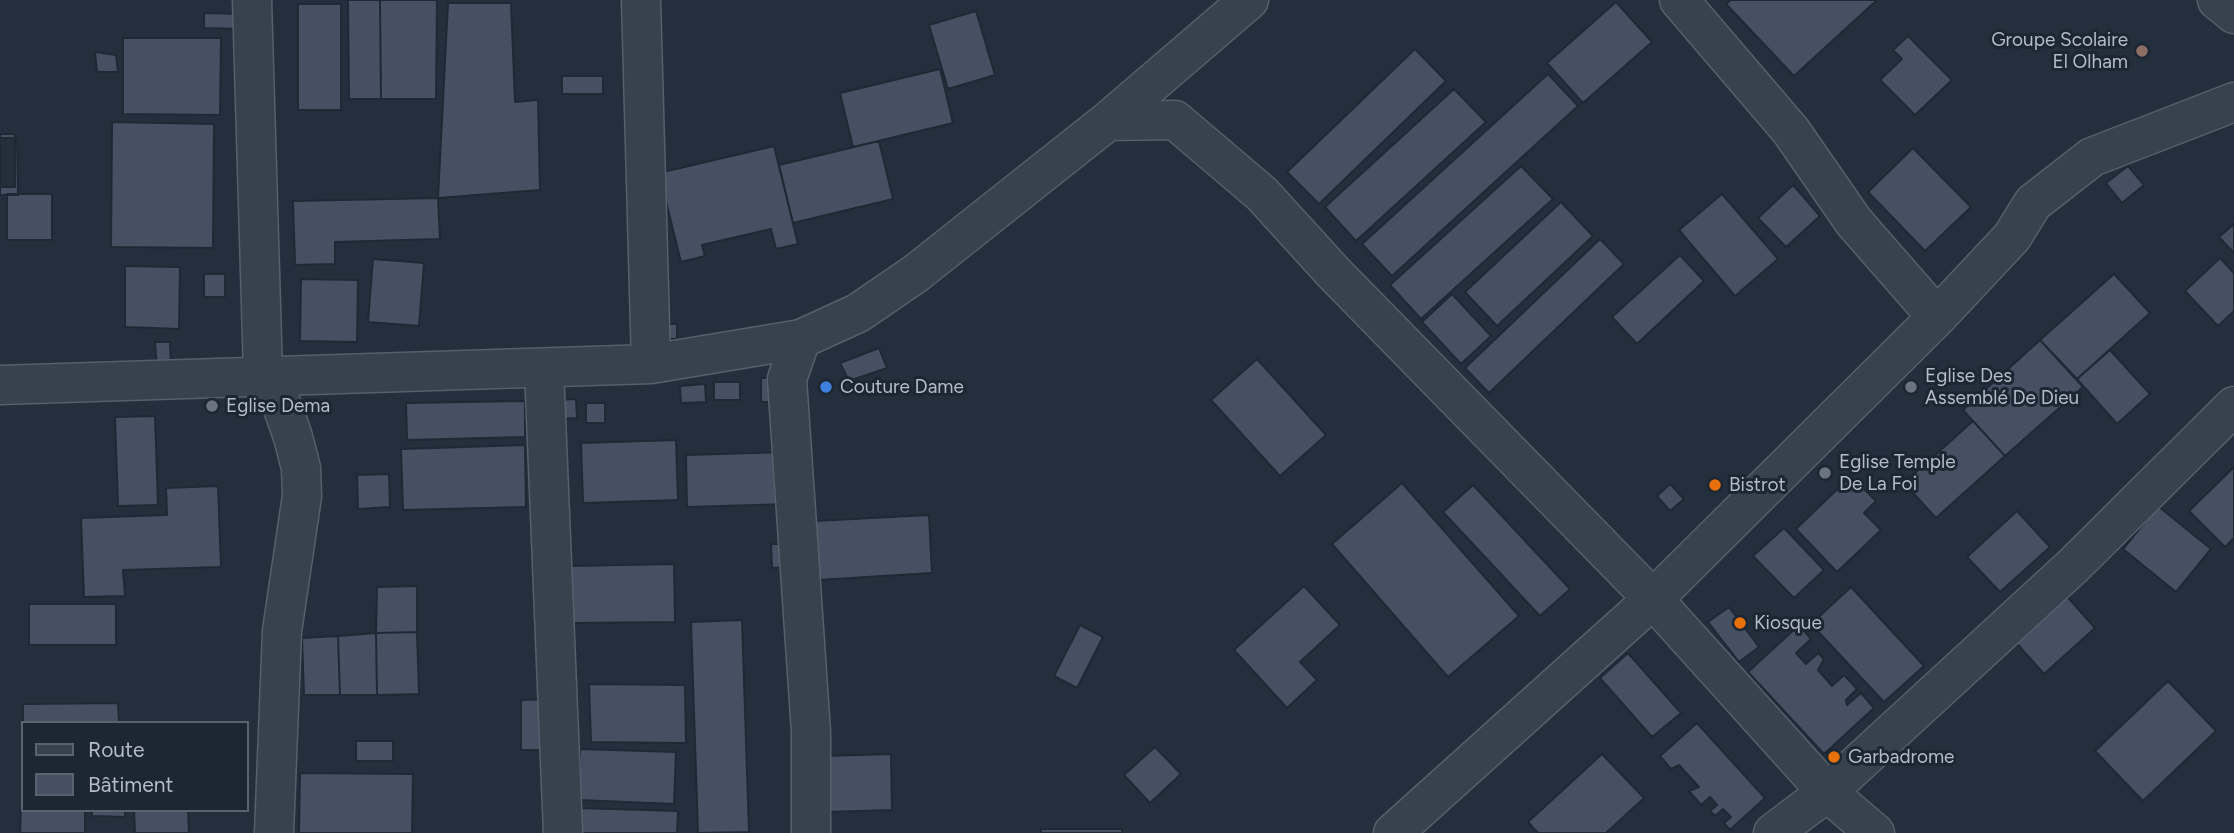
<!DOCTYPE html>
<html>
<head>
<meta charset="utf-8">
<style>
  body { margin:0 }
  #map { position:relative; width:2234px; height:833px; overflow:hidden; background:#242f3e; font-family:Figtree,sans-serif }
  canvas { display:block }
  .legend { position:absolute; left:21px; top:721px; width:228px; height:91px; box-sizing:border-box; background:#1d2633; border:2px solid #59626f; margin:0; padding:9px 12px; list-style:none; font-size:21px; color:#b4bcc9 }
  .legend li { display:flex; align-items:center; gap:14px; height:35px }
  .legend b { width:35px; border:2px solid #59626f }
</style>
</head>
<body>
<div id="map">
<canvas width="2234" height="833"></canvas>
<ul class="legend">
<li><b style="height:9px;background:#38414e"></b>Route</li>
<li><b style="height:19px;background:#455162"></b>Bâtiment</li>
</ul>
</div>
<script>
const context = document.querySelector('canvas').getContext('2d');
context.lineJoin = 'round';
function paint(path, color) { context.fillStyle = color; context.fill(path, 'evenodd'); }
const toPath = rows => new Path2D(rows.map(r => 'M' + r).join(''));
function stroke(path, color, width, dash) { context.strokeStyle = color; context.lineWidth = width; context.lineCap = dash ? 'butt' : 'round'; context.setLineDash(dash || []); context.stroke(path); }
function write(font, color, halo, rows, align = 'center') {
  context.font = font + ' Figtree,sans-serif'; context.lineWidth = 6; context.setLineDash([]); context.textBaseline = 'middle'; context.strokeStyle = halo; context.fillStyle = color; for (const [text, x, y, turn = 0] of rows) {
    context.save(); context.translate(x, y); context.rotate((+turn || 0) * Math.PI / 180); context.textAlign = isNaN(turn) ? turn : align; if (halo) context.strokeText(text, 0, 0); context.fillText(text, 0, 0); context.restore();
  }
}
const building = toPath([
  [348,0,380,0,381,99,349,99,348,0],
  [380,0,437,0,436,99,381,99,380,0],
  [1731,0,1877,0,1794,76,1726,4,1731,0],
  [1616,2,1652,42,1583,103,1547,63,1616,2],
  [448,3,511,3,515,102,538,100,540,190,438,198,448,3],
  [298,4,341,4,341,110,298,110,298,4],
  [976,11,995,75,948,89,929,25,976,11],
  [204,13,241,14,240,29,204,28,204,13],
  [1908,36,1952,80,1915,115,1880,80,1902,59,1893,50,1908,36],
  [123,38,221,38,220,115,123,114,123,38],
  [1415,49,1446,81,1319,204,1287,172,1415,49],
  [95,52,116,55,118,72,97,72,95,52],
  [940,69,953,123,853,147,840,93,940,69],
  [1548,74,1578,106,1392,276,1362,244,1548,74],
  [562,76,603,76,603,94,562,94,562,76],
  [1454,89,1486,122,1356,241,1325,207,1454,89],
  [112,122,214,124,213,248,111,247,112,122],
  [0,134,15,134,15,187,0,187,0,134],
  [0,138,17,138,18,195,0,195,0,138],
  [879,141,893,199,793,223,779,165,879,141],
  [774,146,798,244,776,249,771,229,702,245,705,256,681,262,659,173,774,146],
  [1913,148,1971,207,1925,251,1868,192,1913,148],
  [1521,166,1553,199,1421,319,1390,285,1521,166],
  [2128,166,2144,185,2122,203,2106,183,2128,166],
  [1793,185,1820,216,1786,247,1758,218,1793,185],
  [7,194,52,194,52,240,7,240,7,194],
  [1722,194,1778,259,1735,296,1679,230,1722,194],
  [438,198,440,239,335,242,335,264,295,265,293,201,438,198],
  [1561,202,1593,236,1497,326,1465,292,1561,202],
  [2234,224,2234,253,2219,237,2234,224],
  [1600,239,1624,264,1489,393,1465,368,1600,239],
  [1680,255,1704,281,1637,344,1612,317,1680,255],
  [2220,258,2234,273,2234,311,2218,326,2185,291,2220,258],
  [373,259,424,263,419,326,368,322,373,259],
  [125,266,180,267,179,329,125,327,125,266],
  [204,274,225,274,225,297,204,297,204,274],
  [2114,274,2150,313,2077,379,2040,340,2114,274],
  [301,279,358,280,357,342,300,341,301,279],
  [1452,294,1491,336,1461,364,1422,322,1452,294],
  [660,324,677,324,677,339,660,339,660,324],
  [2040,340,2083,387,2005,456,1963,410,2040,340],
  [155,342,170,342,171,367,157,368,155,342],
  [879,348,887,368,849,381,840,363,879,348],
  [2110,350,2150,394,2117,424,2077,379,2110,350],
  [1257,359,1326,435,1280,476,1211,400,1257,359],
  [761,378,780,378,780,402,761,402,761,378],
  [714,382,740,382,740,400,714,400,714,382],
  [705,384,706,402,681,403,680,386,705,384],
  [576,399,577,418,558,419,557,400,576,399],
  [525,401,525,437,407,440,406,403,525,401],
  [586,403,605,403,605,423,586,423,586,403],
  [155,416,158,505,118,506,115,417,155,416],
  [1973,421,2005,456,1936,518,1904,483,1973,421],
  [676,440,678,500,583,503,581,443,676,440],
  [525,445,526,507,403,510,401,449,525,445],
  [788,452,789,504,687,507,686,455,788,452],
  [2234,467,2234,538,2225,547,2189,511,2234,467],
  [389,474,390,507,358,509,357,475,389,474],
  [1851,476,1876,501,1864,513,1881,530,1837,572,1796,529,1851,476],
  [1402,483,1519,616,1448,677,1332,544,1402,483],
  [1670,484,1684,499,1670,511,1657,496,1670,484],
  [1473,485,1570,589,1540,616,1443,512,1473,485],
  [218,486,221,567,123,570,125,596,84,597,81,518,167,515,166,488,218,486],
  [2158,506,2211,549,2176,592,2123,549,2158,506],
  [2017,511,2050,547,2000,592,1967,557,2017,511],
  [929,515,932,573,818,580,815,521,929,515],
  [1784,528,1824,570,1794,598,1753,556,1784,528],
  [771,544,792,544,793,567,772,568,771,544],
  [674,564,675,622,571,623,571,566,674,564],
  [417,586,417,632,376,633,377,587,417,586],
  [1304,586,1340,625,1300,662,1317,680,1287,708,1234,650,1304,586],
  [1851,587,1924,666,1884,702,1811,624,1851,587],
  [2063,592,2095,628,2044,674,2012,638,2063,592],
  [29,604,116,604,116,645,29,645,29,604],
  [1729,607,1759,647,1739,662,1708,622,1729,607],
  [742,620,749,832,698,833,691,622,742,620],
  [1080,625,1103,637,1077,688,1054,676,1080,625],
  [1799,625,1811,639,1796,653,1806,664,1818,653,1824,659,1818,670,1832,686,1844,675,1857,689,1846,700,1847,705,1861,693,1874,708,1824,754,1748,672,1799,625],
  [417,632,419,694,377,695,376,633,417,632],
  [376,633,377,695,340,695,338,636,376,633],
  [338,636,340,695,304,695,302,638,338,636],
  [1628,653,1681,713,1652,737,1600,678,1628,653],
  [2168,681,2216,731,2143,801,2095,751,2168,681],
  [589,684,685,685,686,743,591,742,589,684],
  [547,699,547,750,521,750,521,700,547,699],
  [118,703,119,723,23,723,23,704,118,703],
  [1697,723,1765,798,1730,830,1724,823,1731,817,1723,809,1715,816,1710,811,1717,805,1710,797,1701,805,1689,791,1699,787,1679,765,1671,769,1660,756,1697,723],
  [356,741,393,741,393,761,356,761,356,741],
  [1155,747,1181,774,1150,803,1124,775,1155,747],
  [580,749,676,752,674,804,579,800,580,749],
  [891,754,892,810,826,812,824,756,891,754],
  [1602,754,1644,798,1606,833,1538,833,1528,822,1602,754],
  [300,773,413,774,412,833,299,833,300,773],
  [579,808,678,811,677,833,578,833,579,808],
  [21,809,85,811,85,833,20,833,21,809],
  [92,810,125,810,125,817,92,816,92,810],
  [134,810,188,810,189,833,135,833,134,810],
  [1041,829,1122,829,1122,833,1041,833,1041,829]
]);
const minor = toPath([
  [252,0,263,374,280,400,293,437,301,468,302,496,282,631,274,833],
  [641,0,651,364],
  [1679,0,1791,131,1854,222,1937,317],
  [2217,0,2234,14],
  [1108,121,1175,120,1262,194,1333,272,1653,599,1827,792,1875,833],
  [801,339,787,379,811,732,811,833],
  [544,368,563,833],
  [0,385,651,364,801,339,858,313,915,274,1108,121,1249,0],
  [1393,833,1653,599,1937,317,2012,237,2033,203,2092,157,2234,102],
  [1773,833,1827,792,2073,566,2234,406]
]);
const markers = [
  [2142,51,7,"#8d6e63"],
  [826,387,7,"#3f7fe0"],
  [1911,387,7,"#6b7280"],
  [212,406,7,"#6b7280"],
  [1825,473,7,"#6b7280"],
  [1715,485,7,"#e8710a"],
  [1740,623,7,"#e8710a"],
  [1834,757,7,"#e8710a"]
];
const poiNames = [
  ["Groupe Scolaire",2128,40,"right"],
  ["El Olham",2128,62,"right"],
  ["Eglise Des",1925,376],
  ["Assemblé De Dieu",1925,398],
  ["Couture Dame",840,387],
  ["Eglise Dema",226,406],
  ["Eglise Temple",1839,462],
  ["De La Foi",1839,484],
  ["Bistrot",1729,485],
  ["Kiosque",1754,623],
  ["Garbadrome",1848,757]
];
paint(building, '#455162');
stroke(building, '#1f2835', 2);
stroke(minor, '#565f6c', 41);
stroke(minor, '#38414e', 38);
for (const [x, y, r, color] of markers) { const dot = new Path2D(); dot.arc(x, y, r, 0, 2 * Math.PI); context.fillStyle = color; context.fill(dot); stroke(dot, '#1d2633', 2.5); }
write('19px', '#b4bcc9', '#1d2633', poiNames, 'left');
</script>
</body>
</html>
